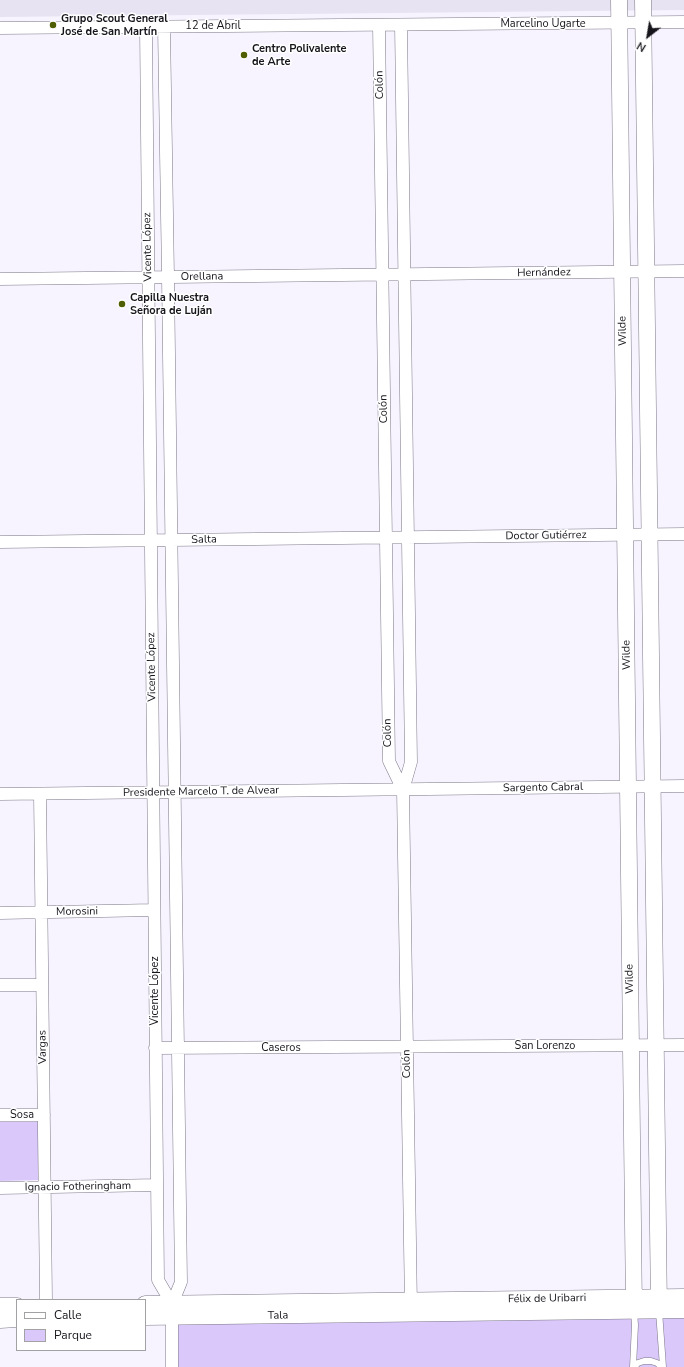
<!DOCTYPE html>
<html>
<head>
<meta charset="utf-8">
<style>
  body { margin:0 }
  #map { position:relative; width:684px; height:1367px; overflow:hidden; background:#f7f4ff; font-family:"Nunito Sans",sans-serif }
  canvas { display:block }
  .legend { position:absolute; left:16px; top:1299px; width:130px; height:52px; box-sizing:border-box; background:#fff; border:1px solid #a2a1a4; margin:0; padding:5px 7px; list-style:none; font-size:12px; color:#17151c }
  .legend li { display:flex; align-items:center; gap:8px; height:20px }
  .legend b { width:20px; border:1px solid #a2a1a4 }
  .north { position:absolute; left:628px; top:16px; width:40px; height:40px; -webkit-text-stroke:3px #fff; paint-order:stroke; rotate:211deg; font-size:11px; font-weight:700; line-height:16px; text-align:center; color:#17151c }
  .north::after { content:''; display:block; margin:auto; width:14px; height:18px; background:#17151c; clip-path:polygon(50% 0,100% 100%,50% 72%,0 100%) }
</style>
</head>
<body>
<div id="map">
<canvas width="684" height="1367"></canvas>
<ul class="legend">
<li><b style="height:5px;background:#fff"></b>Calle</li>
<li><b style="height:11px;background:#d9c8f9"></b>Parque</li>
</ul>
<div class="north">N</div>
</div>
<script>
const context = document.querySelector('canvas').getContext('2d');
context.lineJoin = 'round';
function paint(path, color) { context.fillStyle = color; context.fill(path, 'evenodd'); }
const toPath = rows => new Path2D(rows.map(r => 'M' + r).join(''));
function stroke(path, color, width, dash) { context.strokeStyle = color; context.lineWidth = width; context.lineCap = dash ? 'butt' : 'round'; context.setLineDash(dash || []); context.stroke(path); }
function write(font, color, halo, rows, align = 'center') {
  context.font = font + ' "Nunito Sans",sans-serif'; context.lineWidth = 3; context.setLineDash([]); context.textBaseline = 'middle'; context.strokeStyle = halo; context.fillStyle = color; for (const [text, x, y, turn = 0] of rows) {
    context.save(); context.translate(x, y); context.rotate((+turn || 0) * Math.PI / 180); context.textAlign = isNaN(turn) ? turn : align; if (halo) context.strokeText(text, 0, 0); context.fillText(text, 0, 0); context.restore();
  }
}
const built = toPath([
  [0,0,684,0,684,10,0,17]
]);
const green = toPath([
  [0,1122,38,1122,38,1180,0,1181],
  [684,1316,684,1367,177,1367,176,1323]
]);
const service = toPath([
  [659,1311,663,1367],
  [633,1367,635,1325,634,1312],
  [634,1367,638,1363,644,1361,651,1361,657,1363,662,1367]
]);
const minor = toPath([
  [379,25,389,761,403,790],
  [401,25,411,762,403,790,411,1308],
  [146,27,158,1280,172,1304],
  [164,27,168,277,181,1282,172,1304,172,1367],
  [0,28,684,22],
  [0,279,684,271],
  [0,542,684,534],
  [0,794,684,786],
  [40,794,46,1300],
  [0,913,154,910],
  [0,985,42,985],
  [155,1048,684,1045],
  [0,1115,44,1115],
  [0,1188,157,1185]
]);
const tertiary = toPath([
  [619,0,634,1310],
  [643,0,659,1310],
  [145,1304,684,1297],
  [0,1306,17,1306],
  [145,1317,684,1310],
  [0,1320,17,1319]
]);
const markers = [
  [53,25,4,"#4e5e00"],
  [244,55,4,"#4e5e00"],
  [122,304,4,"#4e5e00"]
];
const poiNames = [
  ["Grupo Scout General",61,19],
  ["José de San Martín",61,32],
  ["Centro Polivalente",252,49],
  ["de Arte",252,62],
  ["Capilla Nuestra",130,298],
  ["Señora de Luján",130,311]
];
const streetNames = [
  ["Marcelino Ugarte",543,24],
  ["12 de Abril",213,26],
  ["Colón",380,85,-91],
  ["Vicente López",148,247,-91],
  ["Hernández",544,273,-1],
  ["Orellana",202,277,-1],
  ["Wilde",623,331,-91],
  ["Colón",384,409,-91],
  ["Doctor Gutiérrez",546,536,-1],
  ["Salta",204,540,-1],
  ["Wilde",627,655,-91],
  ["Vicente López",152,667,-91],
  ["Colón",388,733,-91],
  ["Sargento Cabral",543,788,-1],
  ["Presidente Marcelo T. de Alvear",201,792,-1],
  ["Morosini",77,912,-1],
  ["Wilde",630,979,-91],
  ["Vicente López",155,991,-90],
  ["San Lorenzo",545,1046],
  ["Vargas",43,1047,-91],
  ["Caseros",281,1048],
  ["Colón",407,1064,-91],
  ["Sosa",22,1115],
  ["Ignacio Fotheringham",78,1187,-1],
  ["Félix de Uribarri",547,1299,-1],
  ["Tala",278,1316,-1]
];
paint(built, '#e8e3f2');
paint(green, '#d9c8f9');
stroke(service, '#7c7787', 7);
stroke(minor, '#7c7787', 13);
stroke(tertiary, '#7c7787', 17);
stroke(service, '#fff', 6);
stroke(minor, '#fff', 12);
stroke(tertiary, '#fff', 16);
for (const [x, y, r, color] of markers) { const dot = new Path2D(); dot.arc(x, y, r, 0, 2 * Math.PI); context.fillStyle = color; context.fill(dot); stroke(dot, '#fff', 1.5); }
write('bold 11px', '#17151c', '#fff', poiNames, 'left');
write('11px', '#17151c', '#fff', streetNames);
</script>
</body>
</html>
